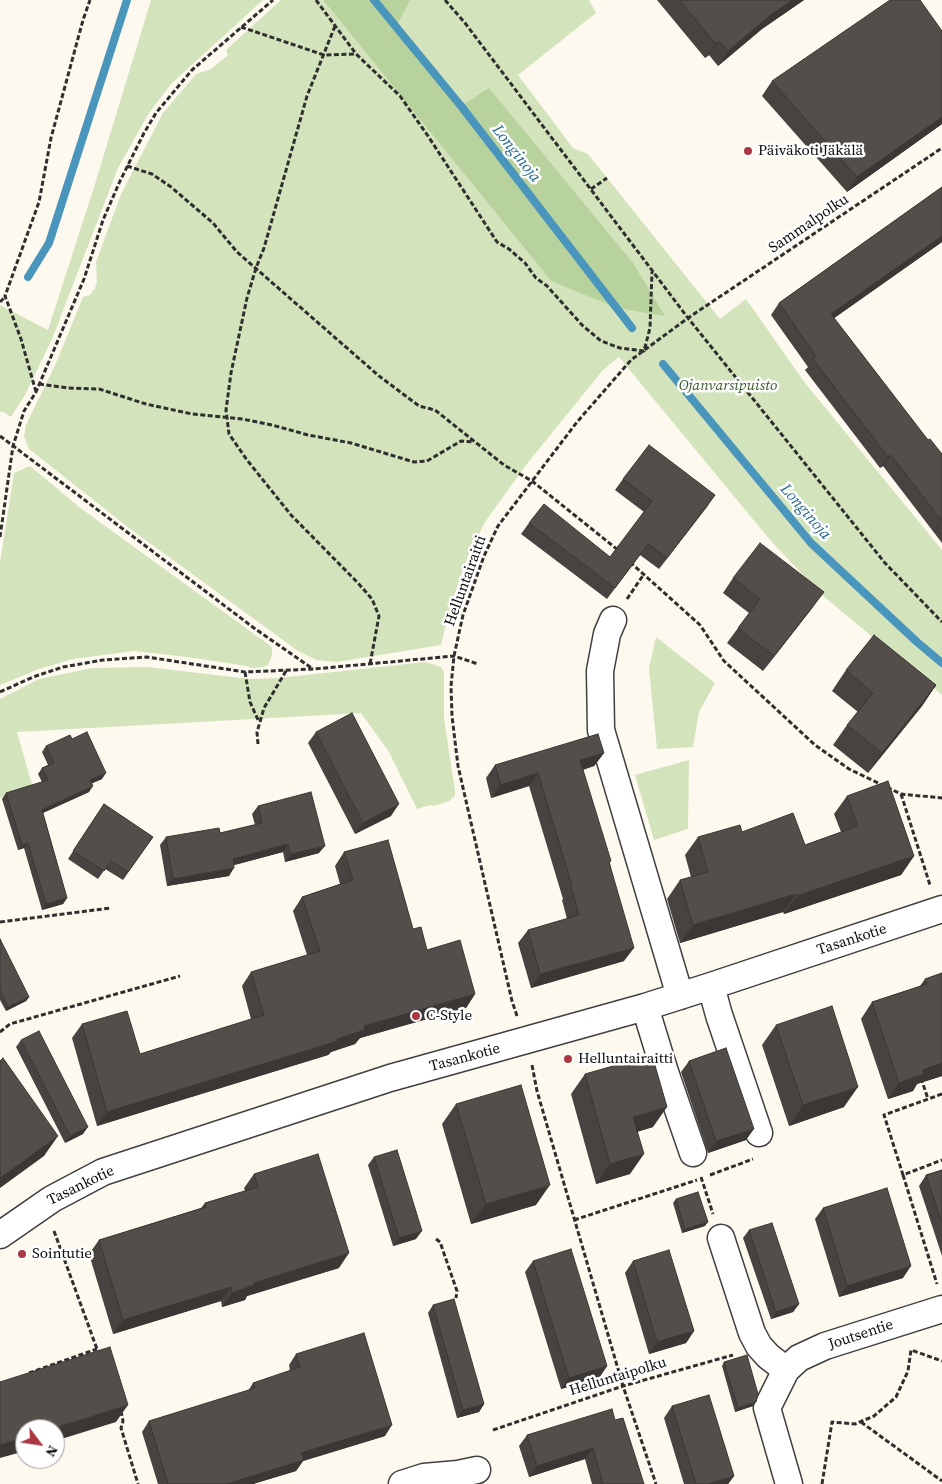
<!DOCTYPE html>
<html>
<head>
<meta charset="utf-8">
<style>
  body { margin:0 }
  #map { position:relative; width:942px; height:1484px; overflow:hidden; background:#fdf9ef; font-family:"Source Serif 4",serif }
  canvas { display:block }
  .north { position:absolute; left:15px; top:1419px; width:50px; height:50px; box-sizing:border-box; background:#fff; border:1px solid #9e9e9e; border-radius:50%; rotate:121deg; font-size:14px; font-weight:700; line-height:20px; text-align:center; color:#0d0d0d }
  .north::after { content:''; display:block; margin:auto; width:18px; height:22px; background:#ac3642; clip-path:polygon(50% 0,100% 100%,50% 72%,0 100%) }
</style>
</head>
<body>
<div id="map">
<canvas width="942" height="1484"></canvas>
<div class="north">N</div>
</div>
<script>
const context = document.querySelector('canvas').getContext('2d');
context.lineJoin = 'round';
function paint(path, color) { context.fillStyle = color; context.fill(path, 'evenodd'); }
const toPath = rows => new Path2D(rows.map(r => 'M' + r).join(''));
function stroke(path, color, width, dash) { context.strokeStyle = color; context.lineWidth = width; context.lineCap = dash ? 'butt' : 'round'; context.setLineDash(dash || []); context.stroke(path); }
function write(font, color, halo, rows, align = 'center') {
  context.font = font + ' "Source Serif 4",serif'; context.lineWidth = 5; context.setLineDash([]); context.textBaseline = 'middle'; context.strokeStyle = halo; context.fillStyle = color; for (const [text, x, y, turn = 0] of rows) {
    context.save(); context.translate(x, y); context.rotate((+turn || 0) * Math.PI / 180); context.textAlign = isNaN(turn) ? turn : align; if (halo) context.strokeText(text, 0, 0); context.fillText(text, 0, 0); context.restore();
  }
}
const green = toPath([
  [151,0,263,0,171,84,149,113,118,168,52,339,25,395,11,417,2,411,0,413,0,305,48,330,95,184],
  [281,0,323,0,551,281,561,285,333,0,589,0,596,13,518,75,573,148,588,154,720,319,746,299,805,383,942,550,942,695,822,595,770,540,619,357,603,370,526,465,485,522,468,556,451,604,441,645,337,662,316,660,298,651,129,528,29,449,24,436,26,425,57,361,83,297,90,295,95,288,97,281,96,262,121,194,163,113,196,74,211,69,228,55,226,50],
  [30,466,79,507,272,647,272,656,268,665,263,667,253,668,246,666,195,658,134,651,73,659,39,669,0,685,0,563,14,473],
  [656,637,715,683,699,712,693,747,657,749,649,668],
  [425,662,441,667,444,672,444,718,455,791,455,796,449,801,434,806,430,805,417,809,389,752,361,713,17,732,33,788,0,798,0,699,39,679,92,668,147,667,250,679,279,678],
  [689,760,688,829,654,840,635,775]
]);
const forest = toPath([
  [323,0,410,0,396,27,461,106,489,88,633,263,665,316,617,308,551,281]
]);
const stream = toPath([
  [374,0,461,106,632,328],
  [28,277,49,243,127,0],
  [663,364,811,543,917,642,942,663]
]);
const path = toPath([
  [316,0,356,54,400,96,428,136,497,242,509,249,525,263,536,278,547,286,582,325,601,341,620,348,644,351,650,328,652,272],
  [445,0,465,23,688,318,885,563,942,622],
  [335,26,307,96,264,248,256,268,247,298,231,373,226,410,229,434,247,460,291,515,358,583,372,599,379,616,370,664],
  [241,27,324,55,355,54],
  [127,166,152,174,171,187,213,223,237,252,379,376,419,406,435,410,504,465,532,481,618,550],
  [591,189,607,178],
  [0,302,5,297],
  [39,384,68,388,99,389,146,404,192,414,242,419,272,425,308,435,351,443,414,462,427,461,461,441,474,442],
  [36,392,21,339,5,296,39,202,51,138,83,20,90,0],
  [0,436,254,628,313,669],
  [0,537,13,446,24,411,36,392,84,279,103,220,120,181,144,133,156,113,192,70,273,0],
  [630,562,700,625,724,661,815,745,849,769,901,794,942,798],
  [627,599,644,574],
  [245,672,250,702,259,722],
  [0,692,33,677,63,667,103,660,147,657,245,672,314,669,454,656,478,664],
  [258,744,257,732,264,708,286,671],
  [901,794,930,885],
  [0,922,111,908],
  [517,1016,512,1001,458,766,452,716,451,686,454,656,463,615,484,556,498,526,577,422,631,360,688,318,942,148],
  [0,1032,10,1024,180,976],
  [532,1065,537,1091,623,1386,656,1484],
  [921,1078,928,1099],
  [942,1094,884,1115,903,1175,942,1160],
  [710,1175,753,1159],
  [903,1175,937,1284],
  [701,1177,713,1214],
  [574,1220,697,1180],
  [54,1231,97,1349,101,1354],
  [436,1239,440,1242,457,1291,456,1298],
  [29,1373,97,1349],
  [121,1411,123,1421,121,1428,138,1484],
  [861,1422,942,1481],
  [493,1430,623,1386,733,1355],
  [822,1484,832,1422,855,1424,874,1416,896,1397,908,1371,911,1350,942,1361]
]);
const minor = toPath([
  [613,620,607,634,600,671,601,730,680,996],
  [711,986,719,1015,759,1133],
  [645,1007,665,1072,693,1153],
  [0,1235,52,1199,103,1172,390,1078,645,1007,711,986,942,909],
  [721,1238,752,1333,759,1346,768,1356,786,1370],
  [402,1484,424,1477,458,1474,477,1470],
  [789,1484,767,1408,786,1370,799,1358,825,1346,942,1309]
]);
const wall = toPath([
  [657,0,804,0,762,29,718,66,709,55,705,58],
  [942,31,942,124,847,192,762,96,772,81],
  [942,187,942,242,834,318,928,440,942,454,942,543,883,466,880,468,805,370,808,367,771,315,779,303],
  [623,479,715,495,659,569,640,555,607,599,521,534,529,523,610,557,644,512,615,490],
  [733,578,813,607,763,671,727,643,749,613,723,593],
  [846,670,936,685,922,706,868,773,833,745,847,725,858,712,832,691],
  [316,732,391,816,355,834,308,743],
  [72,739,102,779,92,783,89,792,43,813,67,898,63,904,42,910,24,848,18,850,2,799,6,793,42,782,38,774,42,768,48,765,42,752,46,746],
  [604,753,594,766,583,770,610,863,624,961,531,988,518,943,528,930,567,919,562,900,563,899,529,786,491,798,486,778,495,765],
  [847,796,914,856,901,875,784,914,783,912,680,943,667,899,680,880,691,877,685,855,698,837,742,832,805,845,841,832,834,814],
  [104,804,153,837,123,880,105,869,98,879,68,859],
  [258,806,319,853,285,862,283,852,234,865,229,876,167,886,160,845,166,837,220,833,255,825,252,814],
  [344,852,413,929,427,950,475,994,466,1008,360,1038,355,1044,331,1052,328,1055,97,1126,72,1038,82,1024,140,1054,251,1019,242,986,251,972,307,955,293,911,302,897,340,884,335,866],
  [0,939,29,997,26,1001,6,1011,0,1000],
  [942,973,942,1076,917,1084,913,1091,888,1099,861,1019,872,1002,920,986,925,979],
  [776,1025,844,1107,789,1126,762,1045],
  [21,1040,83,1134,65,1143,16,1047],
  [689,1061,746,1140,708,1153,681,1072],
  [585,1074,653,1127,637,1132,630,1174,596,1184,571,1094],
  [456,1104,536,1205,471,1224,442,1124],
  [374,1157,416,1239,393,1246,368,1165],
  [942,1170,942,1256,919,1186,926,1175],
  [254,1174,339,1268,247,1296,245,1300,222,1307,221,1301,113,1334,89,1254,99,1240,201,1208,205,1203,245,1191,244,1188],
  [676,1199,705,1226,682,1233,673,1203],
  [823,1208,903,1278,839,1297,815,1219],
  [749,1230,799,1304,793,1312,771,1319,743,1238],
  [533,1261,607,1366,599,1378,561,1389,525,1272],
  [633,1261,694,1331,686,1343,649,1354,625,1273],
  [433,1305,484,1404,479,1412,457,1418,428,1313],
  [296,1354,385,1436,303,1461,296,1471,253,1484,158,1484,142,1432,149,1421,248,1391,253,1383,290,1371,289,1365],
  [724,1362,753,1406,735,1412,722,1366],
  [672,1406,734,1476,728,1484,684,1484,664,1418],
  [615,1420,644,1484,592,1484,585,1459,529,1477,519,1446,527,1435]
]);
const shadedWall = toPath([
  [793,0,804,0,762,29,718,66,728,51,772,14],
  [719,41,709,55,705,58,716,44],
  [942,117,942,124,847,192,857,177],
  [942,236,942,242,823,326,831,314],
  [891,455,883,466,880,468,888,457],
  [715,495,707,507,659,569,667,558],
  [824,592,813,607,763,671,774,656],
  [936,685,922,706,868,773,882,753],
  [604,753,594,766,571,773,580,760],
  [106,773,102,779,86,786,90,780],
  [538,773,529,786,491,798,501,785],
  [93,786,89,792,38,815,42,810],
  [399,804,391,816,355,834,363,823],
  [28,843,24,848,18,850,22,845],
  [288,844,283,852,227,867,233,859],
  [325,846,319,853,285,862,291,854],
  [914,856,901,875,784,914,797,896],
  [234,868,229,876,167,886,173,879],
  [796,894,783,912,680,943,693,925],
  [67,898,63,904,42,910,46,904],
  [634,948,624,961,531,988,540,974],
  [475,994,466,1008,360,1038,355,1044,331,1052,328,1055,97,1126,107,1112,337,1039,364,1026],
  [29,997,26,1001,6,1011,8,1007],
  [942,1063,942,1076,917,1084,913,1091,888,1099,899,1083,923,1070],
  [858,1087,844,1107,789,1126,803,1105],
  [667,1107,653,1127,619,1137,633,1117],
  [88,1127,83,1134,65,1143,70,1136],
  [754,1129,746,1140,708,1153,716,1141],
  [58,1136,44,1156,0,1188,0,1178],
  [644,1154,630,1174,596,1184,610,1164],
  [550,1185,536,1205,471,1224,486,1204],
  [708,1222,705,1226,682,1233,685,1229],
  [422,1231,416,1239,393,1246,399,1238],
  [349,1253,339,1268,247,1296,245,1300,222,1307,232,1293,254,1283],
  [911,1266,903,1278,839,1297,847,1286],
  [231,1287,221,1301,113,1334,123,1320],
  [799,1304,793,1312,771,1319,776,1312],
  [694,1331,686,1343,649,1354,657,1342],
  [607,1366,599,1378,561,1389,569,1378],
  [756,1402,753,1406,735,1412,738,1408],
  [484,1404,479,1412,457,1418,463,1410],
  [128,1405,116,1422,55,1441,55,1429,51,1429],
  [392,1425,385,1436,303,1461,296,1471,253,1484,227,1484,301,1453],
  [25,1437,25,1451,0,1458,0,1445],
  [593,1448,585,1459,529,1477,537,1466],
  [734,1476,728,1484,708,1484]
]);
const building = toPath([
  [679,0,793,0,772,14,728,51,719,41,716,44,679,0],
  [890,0,920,0,942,31,942,117,857,177,772,81,890,0],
  [942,187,942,236,831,314,928,440,930,439,942,454,942,521,891,455,888,457,813,359,816,356,779,303,942,187],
  [649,445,715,495,667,558,648,544,615,588,529,523,544,504,610,557,652,501,623,479,649,445],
  [760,543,824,592,774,656,738,628,760,599,733,578,760,543],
  [874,635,936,685,882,753,847,725,873,693,846,670,874,635],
  [352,713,399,804,363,823,316,732,352,713],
  [87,732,106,773,90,780,93,786,42,810,67,898,46,904,28,843,22,845,6,793,48,780,42,768,54,763,46,746,70,735,72,739,87,732],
  [598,734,604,753,580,760,611,861,609,862,634,948,540,974,528,930,579,915,571,887,572,886,538,773,501,785,495,765,598,734],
  [888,781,914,856,797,896,796,894,693,925,680,880,708,872,698,837,740,825,742,832,793,813,805,845,858,826,847,796,888,781],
  [311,792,325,846,291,854,288,844,233,859,234,868,173,879,166,837,219,828,220,833,262,823,258,806,311,792],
  [104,804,153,837,128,872,111,861,104,871,73,851,104,804],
  [388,840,413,929,421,927,427,950,460,940,475,994,364,1026,365,1030,337,1039,338,1041,107,1112,82,1024,127,1011,140,1054,264,1015,251,972,320,951,302,897,353,880,344,852,388,840],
  [0,939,29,997,8,1007,0,990,0,939],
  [942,973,942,1063,923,1070,924,1074,899,1083,872,1002,927,984,925,979,942,973],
  [832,1006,858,1087,803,1105,776,1025,832,1006],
  [39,1031,88,1127,70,1136,21,1040,39,1031],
  [726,1048,754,1129,716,1141,689,1061,726,1048],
  [652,1055,667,1107,633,1117,644,1154,610,1164,585,1074,652,1055],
  [3,1058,58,1136,0,1178,0,1061,3,1058],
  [521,1085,550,1185,486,1204,456,1104,521,1085],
  [397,1150,422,1231,399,1238,374,1157,397,1150],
  [318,1154,349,1253,254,1283,254,1285,232,1293,231,1287,123,1320,99,1240,206,1207,205,1203,258,1187,254,1174,318,1154],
  [942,1170,942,1223,926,1175,942,1170],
  [887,1188,911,1266,847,1286,823,1208,887,1188],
  [698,1192,708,1222,685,1229,676,1199,698,1192],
  [772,1223,799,1304,776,1312,749,1230,772,1223],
  [571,1249,607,1366,569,1378,533,1261,571,1249],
  [669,1250,694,1331,657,1342,633,1261,669,1250],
  [454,1299,484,1404,463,1410,433,1305,454,1299],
  [364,1333,392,1425,301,1453,304,1460,227,1484,168,1484,149,1421,255,1388,253,1383,300,1367,296,1354,364,1333],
  [110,1347,128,1405,51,1429,25,1429,25,1437,0,1445,0,1382,110,1347],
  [747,1355,758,1394,756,1402,738,1408,724,1362,747,1355],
  [709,1395,734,1476,708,1484,696,1484,672,1406,709,1395],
  [612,1409,615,1420,623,1418,644,1484,603,1484,593,1448,537,1466,527,1435,612,1409]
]);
const markers = [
  [748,151,5,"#ac3642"],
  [416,1016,5,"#ac3642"],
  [568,1059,5,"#ac3642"],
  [22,1254,5,"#ac3642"]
];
const poiNames = [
  ["Päiväkoti Jäkälä",758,151],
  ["C-Style",426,1016],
  ["Helluntairaitti",578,1059],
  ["Sointutie",32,1254]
];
const streetNames = [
  ["Sammalpolku",809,224,-34],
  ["Helluntairaitti",466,581,-70],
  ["Tasankotie",852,940,-18],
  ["Tasankotie",465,1058,-15],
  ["Tasankotie",81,1186,-26],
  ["Joutsentie",861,1335,-18],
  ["Helluntaipolku",618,1377,-17]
];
const parkNames = [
  ["Ojanvarsipuisto",728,386]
];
const waterNames = [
  ["Longinoja",516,154,52],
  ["Longinoja",805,512,49]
];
paint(green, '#d3e3bc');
paint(forest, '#b8d29e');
stroke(stream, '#4995bc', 8);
stroke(minor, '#404040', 29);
stroke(path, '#2f2f2f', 3, [5, 2.5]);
stroke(minor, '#fff', 26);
paint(wall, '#484340');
paint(shadedWall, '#3b3734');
paint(building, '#544e4b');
stroke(building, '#3b3734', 1);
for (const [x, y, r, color] of markers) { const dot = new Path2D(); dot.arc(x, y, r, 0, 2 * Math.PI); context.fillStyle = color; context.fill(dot); stroke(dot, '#fff', 2); }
write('15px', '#0d0d0d', '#fff', poiNames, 'left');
write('15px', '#0d0d0d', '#fff', streetNames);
write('italic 15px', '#345c25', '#fff', parkNames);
write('italic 16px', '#25678f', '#fff', waterNames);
</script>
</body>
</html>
